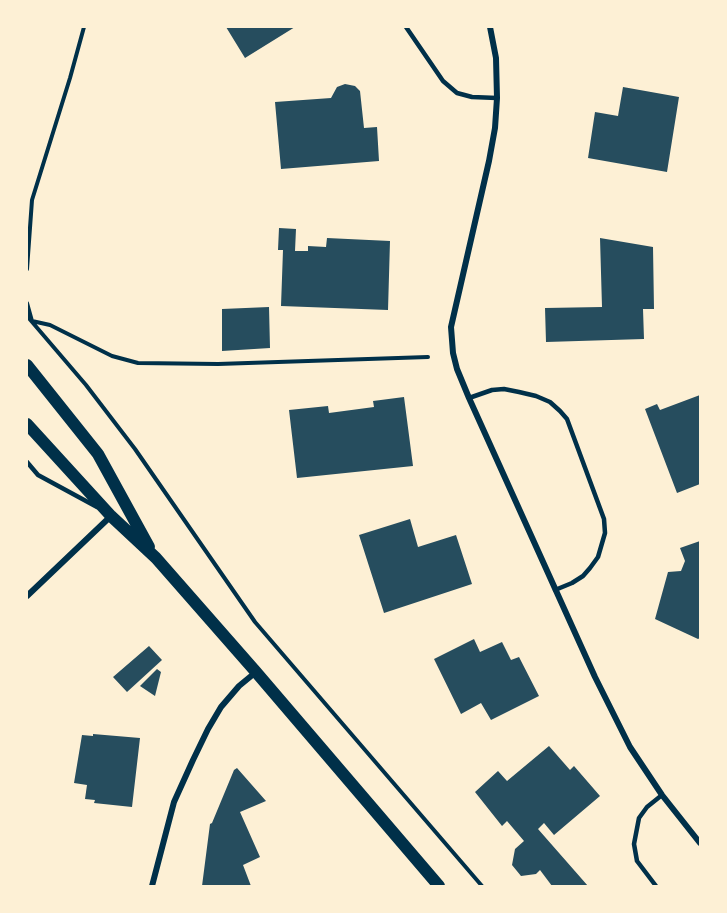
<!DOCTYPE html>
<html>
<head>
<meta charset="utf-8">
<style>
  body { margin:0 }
  #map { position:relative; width:727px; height:913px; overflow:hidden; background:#fdf0d5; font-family:"PT Sans",sans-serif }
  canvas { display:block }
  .frame { position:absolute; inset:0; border:28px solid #fdf0d5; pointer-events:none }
</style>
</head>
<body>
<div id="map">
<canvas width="727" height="913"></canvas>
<div class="frame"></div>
</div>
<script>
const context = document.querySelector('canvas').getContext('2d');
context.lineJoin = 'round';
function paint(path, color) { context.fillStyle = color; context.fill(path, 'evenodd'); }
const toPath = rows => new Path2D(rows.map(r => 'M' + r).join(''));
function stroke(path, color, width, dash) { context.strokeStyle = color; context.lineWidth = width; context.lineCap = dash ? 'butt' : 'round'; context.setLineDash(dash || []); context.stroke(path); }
const building = toPath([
  [226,27,295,27,245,58],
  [345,84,355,86,360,91,364,128,377,127,379,161,281,169,275,102,331,98,337,87],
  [623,87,679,97,667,172,588,158,595,112,618,116],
  [279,228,296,229,295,251,308,251,308,246,326,247,327,238,390,241,388,310,281,306,283,250,278,250],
  [600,238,653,247,654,309,643,309,644,339,546,342,545,308,602,307],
  [269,307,270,348,222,351,222,309],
  [700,395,700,484,677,493,645,409,657,404,660,410],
  [404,397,413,466,297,478,289,410,328,406,329,413,374,407,373,401],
  [410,519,418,547,456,535,472,584,384,613,359,535],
  [700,541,700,638,698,639,655,619,668,572,681,571,685,561,680,548],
  [474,639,480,652,502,642,511,660,519,657,539,696,491,720,481,703,461,714,434,659],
  [149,646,162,660,127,692,113,677],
  [157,669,161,672,155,696,140,686],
  [93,734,140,738,132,807,94,803,95,800,85,799,87,785,74,783,82,735,93,736],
  [549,746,570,770,574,766,600,796,554,835,544,823,538,829,588,886,552,886,540,870,536,874,521,876,512,865,515,849,524,841,507,821,502,826,475,792,498,771,507,781],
  [237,768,266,801,240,812,260,857,243,865,251,886,202,886,210,824,212,823,234,770]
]);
const path = toPath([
  [27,269,32,200,70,78,84,27],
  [27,303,32,321,50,325,112,356,138,363,218,364,428,357],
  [27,316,86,385,135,449,255,622,482,886]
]);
const service = toPath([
  [406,27,443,81,457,93,472,97,497,98],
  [469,398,492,390,504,389,519,392,536,396,550,402,560,411,567,419,604,519,605,533,598,557,590,568,583,576,572,583,555,590],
  [27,462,38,475,97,507],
  [656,886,637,861,634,844,639,818,647,807,662,795]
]);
const minor = toPath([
  [490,27,496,58,497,98,495,128,489,161,451,327,453,353,457,369,469,398,595,677,630,747,662,795,700,843],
  [27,596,111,516],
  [152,886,174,802,193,760,208,729,221,707,239,686,256,672]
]);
const secondary = toPath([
  [27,365,98,454,149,547],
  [27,424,111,516,156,558,256,672,439,886]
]);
paint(building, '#264d5e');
stroke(path, '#003049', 4);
stroke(service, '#003049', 4.5);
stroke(minor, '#003049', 6);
stroke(secondary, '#003049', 12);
</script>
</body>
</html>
